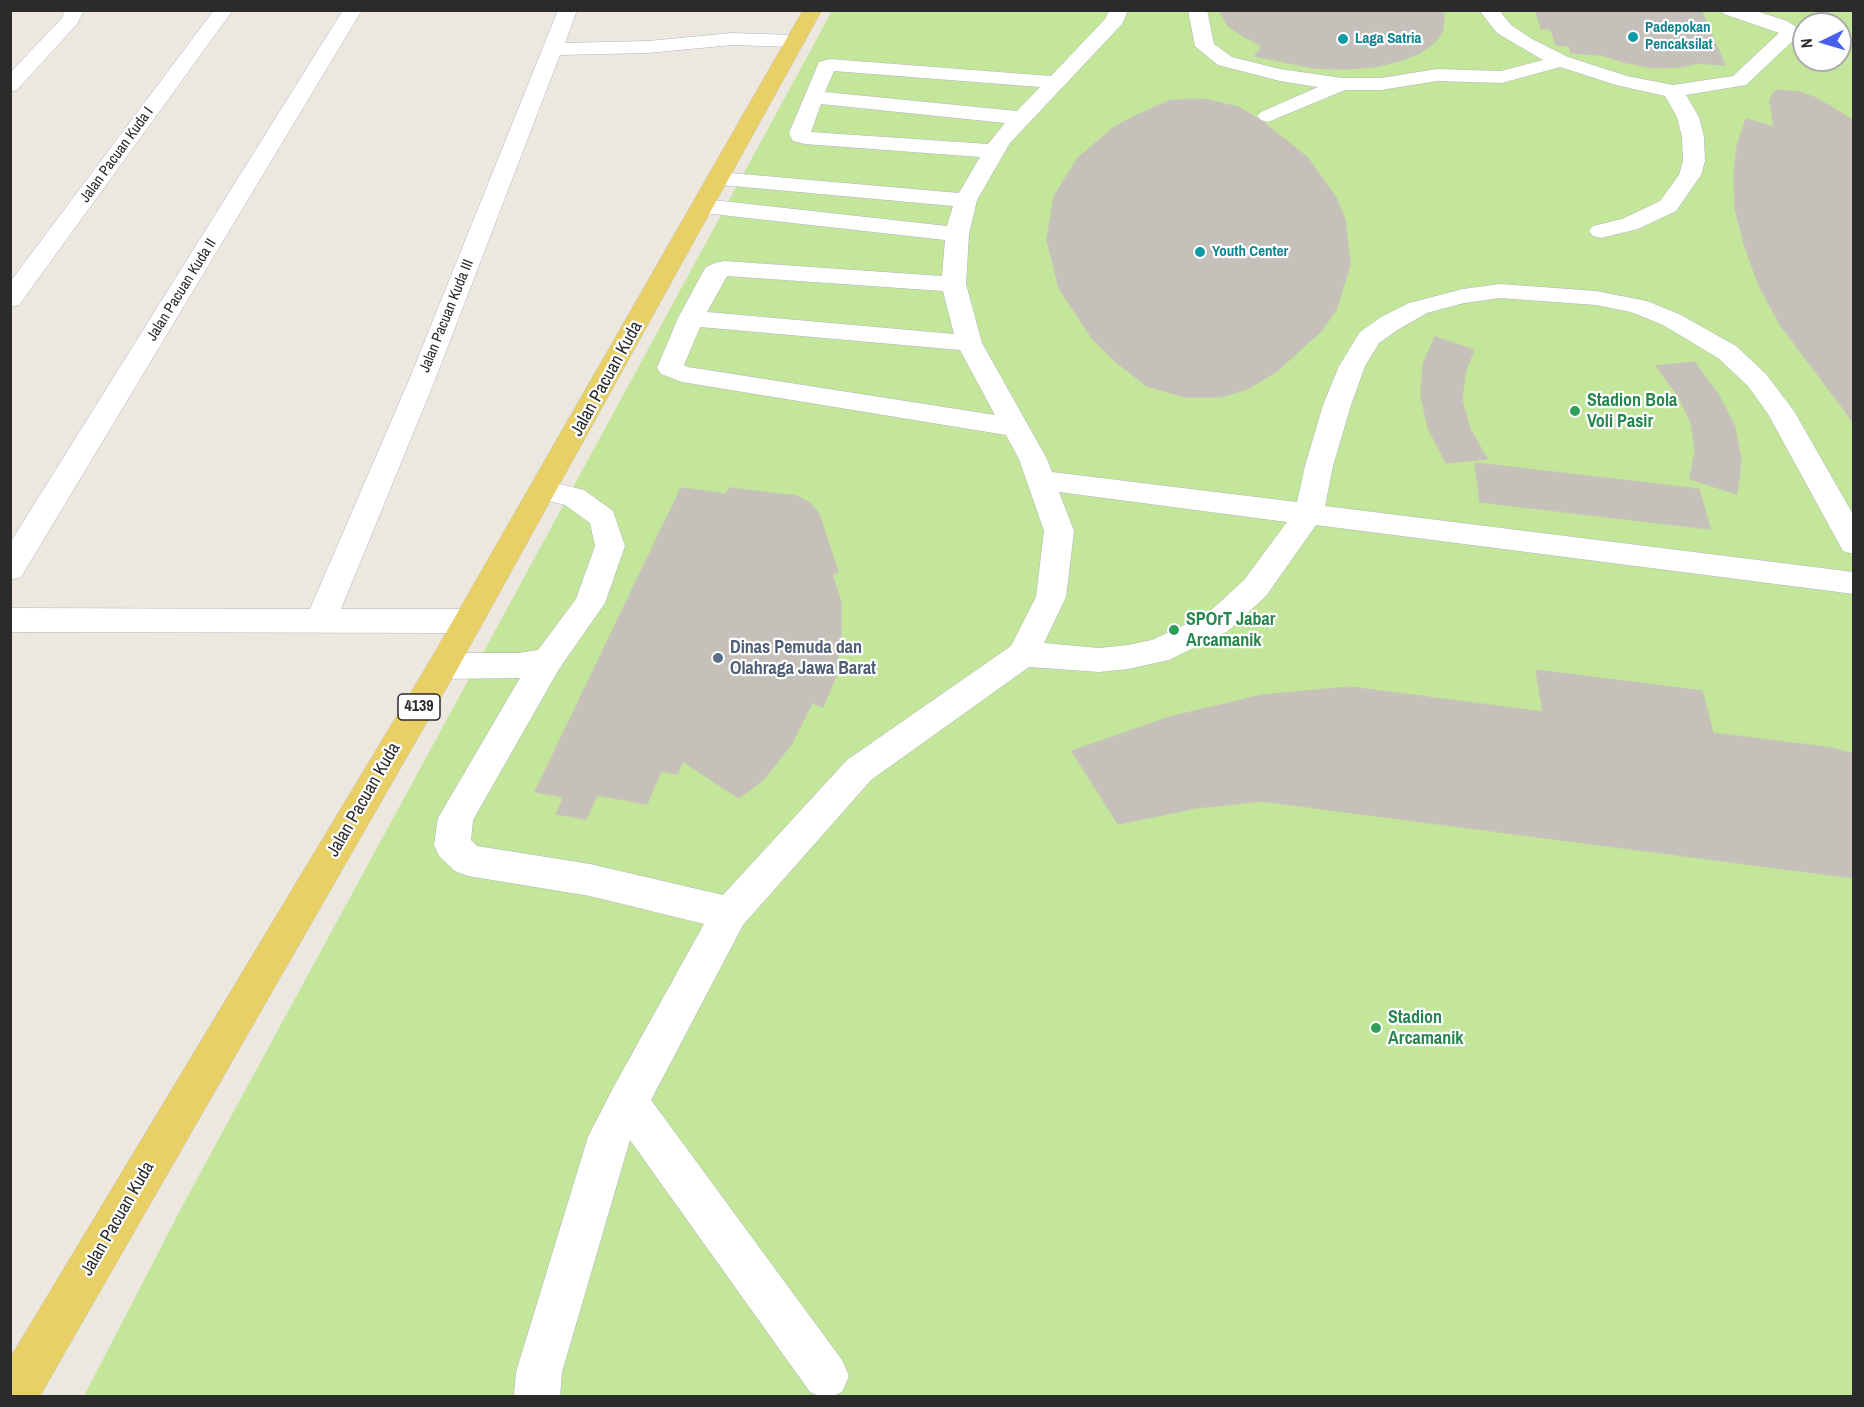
<!DOCTYPE html>
<html>
<head>
<meta charset="utf-8">
<style>
  body { margin:0 }
  #map { position:relative; width:1864px; height:1407px; overflow:hidden; background:#ece7df; font-family:"Archivo Narrow",sans-serif }
  canvas { display:block }
  .frame { position:absolute; inset:0; border:12px solid #2b2b2b; pointer-events:none }
  .north { position:absolute; left:1792px; top:12px; width:60px; height:60px; box-sizing:border-box; background:#fff; border:2px solid #aaa; border-radius:50%; rotate:265deg; font-size:16px; font-weight:700; line-height:24px; text-align:center; color:#2b2b2b }
  .north::after { content:''; display:block; margin:auto; width:21px; height:27px; background:#4960ef; clip-path:polygon(50% 0,100% 100%,50% 72%,0 100%) }
</style>
</head>
<body>
<div id="map">
<canvas width="1864" height="1407"></canvas>
<div class="frame"></div>
<div class="north">N</div>
</div>
<script>
const context = document.querySelector('canvas').getContext('2d');
context.lineJoin = 'round';
function paint(path, color) { context.fillStyle = color; context.fill(path, 'evenodd'); }
const toPath = rows => new Path2D(rows.map(r => 'M' + r).join(''));
function stroke(path, color, width, dash) { context.strokeStyle = color; context.lineWidth = width; context.lineCap = dash ? 'butt' : 'round'; context.setLineDash(dash || []); context.stroke(path); }
function write(font, color, halo, rows, align = 'center') {
  context.font = font + ' "Archivo Narrow",sans-serif'; context.lineWidth = 4.5; context.setLineDash([]); context.textBaseline = 'middle'; context.strokeStyle = halo; context.fillStyle = color; for (const [text, x, y, turn = 0] of rows) {
    context.save(); context.translate(x, y); context.rotate((+turn || 0) * Math.PI / 180); context.textAlign = isNaN(turn) ? turn : align; if (halo) context.strokeText(text, 0, 0); context.fillText(text, 0, 0); context.restore();
  }
}
const pitch = toPath([
  [832,11,1853,11,1853,1396,84,1396,185,1201],
  [1804,24,1840,24,1840,60,1804,60]
]);
const building = toPath([
  [1219,10,1442,10,1444,17,1443,30,1435,42,1420,53,1399,61,1374,67,1345,69,1314,68,1255,56,1262,46,1243,36,1228,26,1219,10],
  [1536,10,1701,10,1725,65,1699,63,1679,67,1653,68,1627,63,1602,55,1571,53,1569,46,1556,45,1551,29,1541,29,1536,10],
  [1778,90,1799,92,1816,98,1854,121,1854,423,1779,323,1758,283,1744,244,1735,208,1734,176,1737,146,1746,119,1774,127,1770,101,1773,93,1778,90],
  [1192,99,1208,100,1238,107,1263,122,1307,157,1336,198,1345,219,1350,265,1336,310,1321,331,1277,371,1247,389,1220,397,1185,397,1147,386,1116,362,1092,338,1059,288,1047,240,1054,197,1077,159,1113,128,1135,116,1169,101,1192,99],
  [1435,337,1474,350,1465,373,1462,400,1470,429,1487,459,1446,463,1428,428,1421,395,1423,364,1435,337],
  [1694,362,1718,394,1735,427,1741,461,1737,494,1690,479,1695,451,1691,422,1677,394,1656,366,1694,362],
  [1475,463,1699,489,1710,529,1480,502,1475,463],
  [681,488,726,494,729,488,796,496,810,503,819,514,838,572,832,574,841,603,841,638,835,678,823,707,812,703,792,743,764,779,739,798,683,761,677,774,661,771,647,804,597,795,586,819,556,814,564,797,535,792,681,488],
  [1536,670,1702,691,1713,733,1832,748,1854,754,1854,878,1262,801,1196,808,1118,824,1072,751,1170,717,1262,695,1350,687,1543,712,1536,670]
]);
const minor = toPath([
  [65,10,84,10,77,24,17,90,10,92,10,73,62,18,65,10],
  [214,10,233,10,19,305,10,307,10,282,214,10],
  [343,10,362,10,21,577,10,580,10,543,343,10],
  [558,10,577,10,565,43,648,41,732,33,794,35,801,37,804,41,801,45,794,47,732,45,648,53,560,55,435,380,341,609,467,609,478,613,483,621,478,629,467,633,10,632,10,608,310,609,409,380,558,10],
  [1109,10,1128,10,1122,24,1010,143,977,200,969,234,966,284,982,343,1047,459,1052,472,1297,502,1305,466,1323,405,1339,366,1360,332,1381,317,1409,303,1463,289,1500,284,1596,291,1647,301,1681,315,1736,346,1766,374,1794,411,1854,516,1854,554,1843,551,1768,414,1748,386,1718,358,1663,325,1631,312,1596,305,1500,298,1464,303,1427,313,1399,329,1379,343,1365,366,1351,405,1333,466,1325,506,1854,572,1854,594,1316,525,1266,596,1228,631,1169,660,1128,669,1099,672,1029,667,871,780,743,925,651,1100,842,1360,849,1376,842,1392,833,1396,819,1396,810,1392,630,1140,562,1372,560,1396,514,1396,516,1372,588,1137,613,1088,704,924,590,896,468,876,455,871,439,856,434,845,438,818,520,678,443,679,432,675,427,666,432,657,443,653,519,653,538,650,576,599,595,546,590,523,565,505,534,497,530,490,534,483,544,480,584,490,613,511,625,546,605,603,559,669,473,820,471,840,477,846,590,864,723,895,847,760,1011,646,1036,597,1044,531,1019,459,1006,435,682,382,661,374,657,368,678,318,703,272,706,267,715,263,724,261,942,276,945,240,704,213,696,211,692,206,696,201,704,199,947,226,953,206,711,184,708,179,711,174,719,172,959,193,980,157,805,144,793,141,789,133,819,62,830,59,1051,76,1106,18,1109,10],
  [834,71,1040,87,1017,111,825,92,834,71],
  [821,104,1005,123,988,144,811,132,821,104],
  [727,276,943,291,954,334,707,312,727,276],
  [700,327,960,350,995,415,688,367,684,365,700,327],
  [1059,492,1287,522,1244,580,1206,615,1152,640,1128,645,1099,648,1044,643,1066,597,1074,531,1059,492],
  [1188,10,1207,10,1214,44,1232,57,1280,69,1342,78,1381,78,1437,69,1501,71,1543,60,1497,33,1479,10,1499,10,1511,25,1532,39,1568,57,1627,76,1673,85,1733,76,1779,33,1724,14,1722,10,1753,10,1787,21,1795,26,1800,34,1746,85,1686,95,1699,117,1704,137,1705,161,1701,175,1676,211,1638,229,1601,238,1593,236,1589,231,1593,226,1622,219,1660,201,1679,175,1683,161,1682,137,1677,117,1665,96,1616,85,1560,67,1502,83,1437,81,1381,90,1345,90,1268,122,1261,120,1257,116,1261,112,1318,87,1280,81,1218,65,1195,46,1188,10]
]);
const major = toPath([
  [803,10,822,10,454,675,40,1396,10,1396,10,1358,432,657,803,10]
]);
const markers = [
  [1633,37,6,"#0f9aa8"],
  [1343,39,6,"#0f9aa8"],
  [1200,252,6,"#0f9aa8"],
  [1575,411,6,"#2e9e5b"],
  [1174,630,6,"#2e9e5b"],
  [718,658,6,"#5c6f8a"],
  [1376,1028,6,"#2e9e5b"]
];
const farCulturenames = [
  ["Padepokan",1645,28],
  ["Pencaksilat",1645,45],
  ["Laga Satria",1355,39],
  ["Youth Center",1212,252]
];
const farStreetnames = [
  ["Jalan Pacuan Kuda I",117,155,-54],
  ["Jalan Pacuan Kuda II",182,290,-58],
  ["Jalan Pacuan Kuda III",447,316,-68]
];
const shields = [
  [419,707,42]
];
const shieldNames = [
  ["4139",419,707]
];
const streetNames = [
  ["Jalan Pacuan Kuda",607,379,-61],
  ["Jalan Pacuan Kuda",364,800,-60],
  ["Jalan Pacuan Kuda",118,1219,-60]
];
const leisureNames = [
  ["Stadion Bola",1587,401],
  ["Voli Pasir",1587,422],
  ["SPOrT Jabar",1186,620],
  ["Arcamanik",1186,641],
  ["Stadion",1388,1018],
  ["Arcamanik",1388,1039]
];
const serviceNames = [
  ["Dinas Pemuda dan",730,648],
  ["Olahraga Jawa Barat",730,669]
];
paint(pitch, '#c3e69b');
paint(building, '#c5c1ba');
stroke(building, '#c8c3b8', 1.5);
stroke(minor, '#b2b4be', 1);
stroke(major, '#c8c8c8', 1);
paint(minor, '#fff');
paint(major, '#e8d067');
for (const [x, y, r, color] of markers) { const dot = new Path2D(); dot.arc(x, y, r, 0, 2 * Math.PI); context.fillStyle = color; context.fill(dot); stroke(dot, '#fff', 2); }
write('bold 15px', '#0d838f', '#fff', farCulturenames, 'left');
write('15px', '#2b2b2b', '#fff', farStreetnames);
for (const [x, y, w] of shields) { const box = new Path2D(); box.roundRect(x - w / 2, y - 13, w, 26, 4.5); context.fillStyle = '#fff'; context.fill(box); stroke(box, '#2b2b2b', 1.5); }
write('bold 16px', '#2b2b2b', null, shieldNames);
write('18px', '#2b2b2b', '#fff', streetNames);
write('bold 18px', '#27864d', '#fff', leisureNames, 'left');
write('bold 18px', '#4e5e75', '#fff', serviceNames, 'left');
</script>
</body>
</html>
